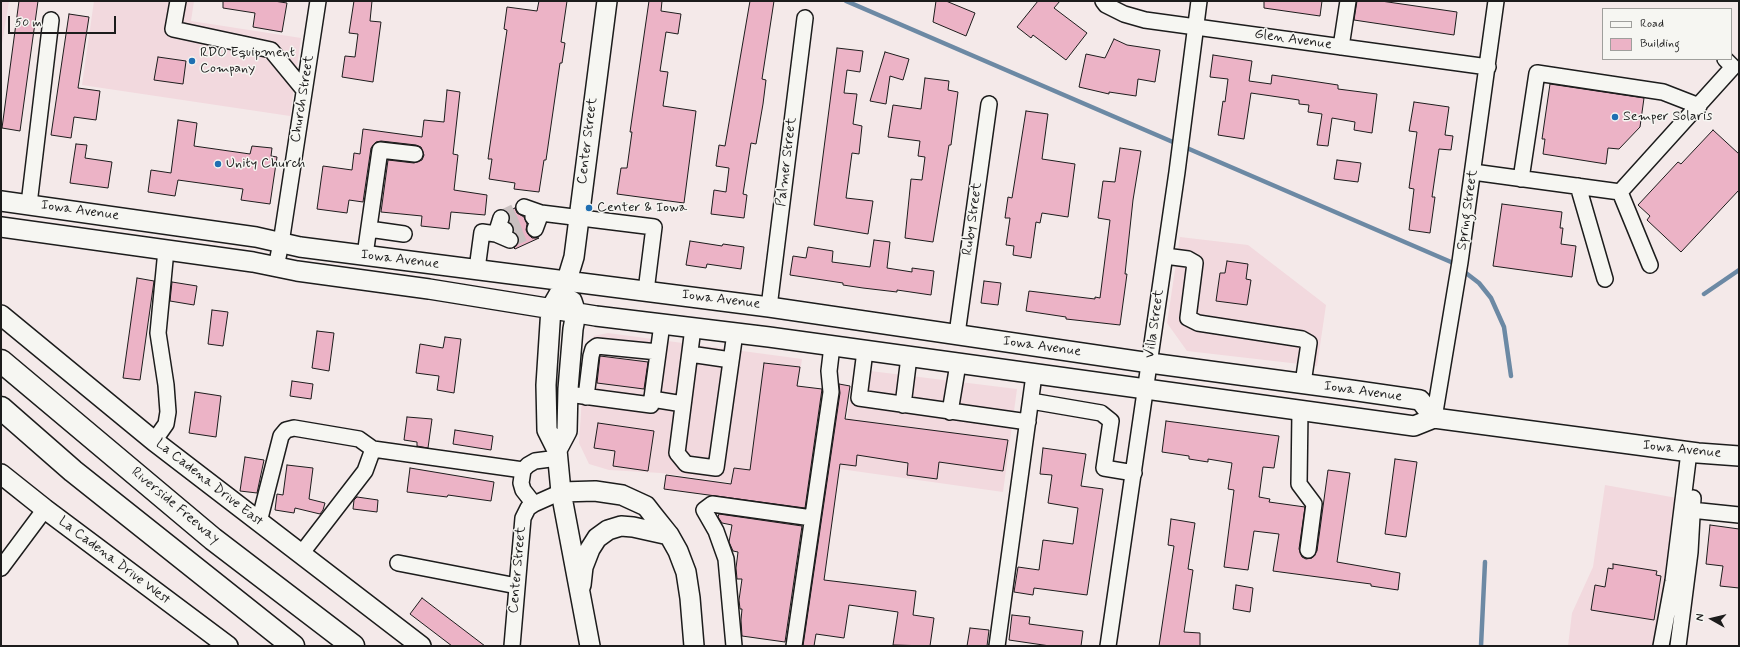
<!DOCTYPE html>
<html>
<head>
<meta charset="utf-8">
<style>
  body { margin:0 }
  #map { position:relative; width:1740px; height:647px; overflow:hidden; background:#f4e9e9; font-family:Mynerve,sans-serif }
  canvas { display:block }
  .frame { position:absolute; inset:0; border:2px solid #1c1c1c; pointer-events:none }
  .legend { position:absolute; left:1602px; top:8px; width:130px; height:52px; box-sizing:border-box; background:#f6f6f2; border:1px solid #9f9f9c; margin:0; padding:5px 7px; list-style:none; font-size:12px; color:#1c1c1c }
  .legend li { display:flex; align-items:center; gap:8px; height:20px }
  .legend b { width:20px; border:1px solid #9f9f9c }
  .north { position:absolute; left:1692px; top:599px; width:40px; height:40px; -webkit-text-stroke:3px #f6f6f2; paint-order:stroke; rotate:278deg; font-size:11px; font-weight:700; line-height:16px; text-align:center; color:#1c1c1c }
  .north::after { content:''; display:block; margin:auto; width:14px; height:18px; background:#1c1c1c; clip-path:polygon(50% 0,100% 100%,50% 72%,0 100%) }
  .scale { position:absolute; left:8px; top:16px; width:108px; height:18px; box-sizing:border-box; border:2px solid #1c1c1c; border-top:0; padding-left:5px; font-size:12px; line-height:14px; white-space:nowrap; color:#1c1c1c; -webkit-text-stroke:3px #f6f6f2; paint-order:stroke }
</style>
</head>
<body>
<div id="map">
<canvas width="1740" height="647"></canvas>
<div class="frame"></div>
<ul class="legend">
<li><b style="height:5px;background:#f6f6f2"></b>Road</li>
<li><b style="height:11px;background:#ecb3c6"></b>Building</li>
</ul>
<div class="north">N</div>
<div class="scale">50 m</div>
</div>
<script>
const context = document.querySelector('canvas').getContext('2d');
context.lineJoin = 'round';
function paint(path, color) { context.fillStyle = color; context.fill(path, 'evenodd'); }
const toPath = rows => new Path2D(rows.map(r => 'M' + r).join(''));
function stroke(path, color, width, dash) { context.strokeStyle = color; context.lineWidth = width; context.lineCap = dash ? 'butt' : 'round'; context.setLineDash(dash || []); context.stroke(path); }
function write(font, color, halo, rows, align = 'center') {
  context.font = font + ' Mynerve,sans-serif'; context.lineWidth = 3; context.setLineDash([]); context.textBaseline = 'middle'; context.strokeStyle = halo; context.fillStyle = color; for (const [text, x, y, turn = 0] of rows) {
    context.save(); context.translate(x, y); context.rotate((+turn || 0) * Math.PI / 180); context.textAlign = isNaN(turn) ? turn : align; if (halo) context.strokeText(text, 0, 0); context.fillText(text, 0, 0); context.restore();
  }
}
const built = toPath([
  [1,1,9,1,1,50],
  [94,1,194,1,191,21,301,38,290,116,82,85],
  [1180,237,1248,245,1326,305,1317,366,1187,351,1167,323],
  [608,333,802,359,783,490,661,473,609,470,589,464,579,443,585,350,594,336],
  [854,369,1017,389,1003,492,840,469],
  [1605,485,1688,500,1668,646,1568,646,1572,613,1593,567]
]);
const stream = toPath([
  [846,1,1451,262,1456,265],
  [1462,270,1479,283,1491,298,1504,327,1511,376],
  [1704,294,1739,270],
  [1481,646,1485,562]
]);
const building = toPath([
  [19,1,38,1,20,131,2,128,19,1],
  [223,1,274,1,287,3,282,32,253,27,255,13,223,8,223,1],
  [354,1,372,1,370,21,381,22,373,82,342,77,345,56,355,57,358,34,349,33,354,1],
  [539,1,567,1,561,42,565,43,562,63,560,63,546,160,544,160,539,192,514,189,515,183,489,179,492,159,488,159,507,30,504,29,507,7,537,11,539,1],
  [649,1,662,1,661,11,681,14,678,34,666,32,660,71,668,72,663,106,696,111,684,203,617,194,621,168,627,168,632,132,630,132,649,1],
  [750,1,774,1,762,79,766,80,763,104,756,144,751,143,743,194,747,195,744,218,711,214,714,190,726,192,729,168,716,166,719,145,725,146,750,1],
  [936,1,946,1,975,13,966,36,933,22,936,1],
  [1038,1,1060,1,1054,8,1087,33,1066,60,1033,35,1031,38,1017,27,1038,1],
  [1264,1,1322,1,1320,16,1264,8,1264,1],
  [1357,1,1381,1,1457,12,1454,35,1354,20,1357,1],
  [69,14,89,17,78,88,100,91,96,120,74,117,71,138,51,135,69,14],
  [1114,39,1127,45,1160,50,1155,82,1138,79,1136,96,1109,92,1109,94,1079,87,1086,54,1105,58,1114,39],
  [837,48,863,51,860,72,847,70,844,93,857,94,853,124,862,126,859,154,852,153,846,198,873,201,868,234,814,225,837,48],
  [885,52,909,59,903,80,890,76,886,104,870,101,885,52],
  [1213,55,1252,61,1249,81,1271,84,1272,75,1338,85,1338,89,1377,94,1372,133,1354,130,1355,122,1332,118,1328,146,1317,145,1322,114,1308,112,1309,105,1299,104,1299,100,1251,93,1244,139,1218,135,1223,101,1225,102,1228,79,1210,77,1213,55],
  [158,57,186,61,183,84,154,80,158,57],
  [925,78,949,81,948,90,958,92,951,145,949,145,933,242,905,238,911,179,922,180,925,157,918,156,920,141,888,137,893,105,921,109,925,78],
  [1550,84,1644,98,1640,127,1619,149,1608,148,1606,164,1543,154,1545,139,1542,139,1550,84],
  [447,90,460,92,453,154,458,155,454,190,487,195,485,215,451,212,449,229,421,226,422,216,381,212,388,160,414,163,422,160,424,155,421,147,416,145,381,141,376,142,371,148,363,202,349,200,347,213,317,209,323,166,352,170,354,153,360,154,363,129,422,137,424,120,444,122,447,90],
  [1414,102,1449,107,1445,135,1453,136,1451,150,1439,149,1432,197,1435,197,1430,233,1409,230,1414,189,1409,188,1417,132,1409,131,1414,102],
  [1026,111,1048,114,1042,159,1075,164,1068,217,1042,213,1040,223,1036,222,1031,258,1013,255,1014,246,1006,245,1010,218,1005,218,1008,197,1012,198,1026,111],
  [178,120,197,123,194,146,250,154,252,146,272,148,271,156,277,157,270,204,241,200,243,189,178,180,175,196,148,192,151,170,171,173,178,120],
  [1713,130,1739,154,1739,190,1681,252,1647,220,1650,216,1638,205,1678,162,1681,164,1713,130],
  [76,144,87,145,85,158,112,162,108,188,70,183,76,144],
  [1120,148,1141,151,1133,200,1125,274,1127,274,1120,325,1066,319,1066,317,1026,311,1029,291,1095,299,1095,297,1100,298,1110,220,1098,218,1103,181,1115,182,1120,148],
  [1337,160,1361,163,1358,182,1334,179,1337,160],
  [1502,204,1562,212,1560,228,1563,228,1561,244,1576,246,1572,277,1493,266,1502,204],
  [515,208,517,213,524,217,527,224,526,230,528,234,532,238,539,238,515,249,514,248,518,243,519,239,514,232,513,226,509,222,510,216,507,212,515,208],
  [874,240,890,242,887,268,912,272,912,268,934,271,931,295,897,290,897,292,863,288,843,285,843,283,790,275,793,256,806,258,808,247,833,251,832,262,870,267,874,240],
  [690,241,722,246,723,244,744,247,741,269,707,264,706,268,686,265,690,241],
  [1227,261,1248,264,1246,279,1251,280,1247,305,1216,301,1220,273,1225,273,1227,261],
  [137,278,154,281,140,380,123,378,137,278],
  [984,281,1001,283,998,305,981,303,984,281],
  [172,282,197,286,194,305,170,301,172,282],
  [212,310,228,312,223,346,208,344,212,310],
  [317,331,334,333,329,371,312,368,317,331],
  [445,337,461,339,454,393,437,390,439,376,416,373,420,344,443,348,445,337],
  [600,356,648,362,644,389,597,383,600,356],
  [764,363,800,367,797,386,822,389,805,508,664,489,666,475,731,484,734,468,750,470,764,363],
  [292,381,313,384,311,399,290,396,292,381],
  [839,384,850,386,845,419,1008,440,1003,471,939,462,937,479,907,475,908,463,857,455,856,466,840,464,824,580,916,591,913,615,934,618,930,646,893,645,898,612,849,605,844,638,816,634,814,646,803,646,840,393,839,384],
  [195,392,221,396,216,437,189,433,195,392],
  [407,417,432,419,428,448,417,446,417,442,404,440,407,417],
  [1166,421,1279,436,1274,468,1263,467,1259,497,1270,499,1269,502,1305,507,1299,549,1302,557,1306,559,1312,558,1317,551,1328,470,1350,473,1337,562,1400,573,1398,590,1371,586,1371,584,1273,571,1279,534,1254,531,1248,570,1224,567,1234,490,1228,489,1232,463,1208,459,1208,462,1189,459,1189,456,1162,452,1166,421],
  [598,423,654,431,648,471,613,466,615,451,594,448,598,423],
  [455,430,493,436,491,450,453,444,455,430],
  [1043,448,1086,454,1081,486,1103,489,1087,595,1034,588,1033,595,1014,592,1018,567,1039,570,1043,540,1073,544,1078,508,1048,503,1052,475,1040,474,1043,448],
  [245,457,264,460,257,493,240,491,245,457],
  [1395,459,1417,462,1406,537,1385,534,1395,459],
  [287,465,313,468,309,499,325,503,323,510,320,514,295,508,294,513,275,510,277,494,283,495,287,465],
  [410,468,494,482,491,501,448,495,447,497,407,492,410,468],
  [357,497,378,500,377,512,353,509,354,500,357,497],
  [719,514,802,526,785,642,742,636,741,620,742,609,740,609,739,600,742,579,737,579,736,568,738,552,733,551,729,542,732,525,722,523,718,517,719,514],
  [1171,519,1195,523,1188,569,1193,570,1184,632,1200,633,1200,646,1159,646,1174,546,1168,545,1171,519],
  [1710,525,1739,529,1739,588,1720,586,1723,566,1706,564,1710,525],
  [1613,564,1657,571,1656,575,1661,576,1654,620,1591,610,1595,585,1605,587,1608,568,1613,569,1613,564],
  [1236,585,1253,588,1250,612,1233,609,1236,585],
  [422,598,485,646,452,646,410,614,422,598],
  [1012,615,1030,617,1029,624,1083,631,1081,646,1050,646,1009,640,1012,615],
  [970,628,989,630,987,646,967,646,970,628]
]);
const minorTunnel = toPath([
  [501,218,524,207],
  [506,229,530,219],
  [510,240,535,229]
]);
const minor = toPath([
  [178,1,173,29,271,50,304,90],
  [1103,1,1106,5,1124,14,1145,20,1488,67],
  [1341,47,1348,1],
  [1473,172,1620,192,1733,67,1725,59],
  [1521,179,1537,73,1663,92,1699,106],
  [1578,186,1605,279],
  [1620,192,1650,265],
  [29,204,51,20],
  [524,207,541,213,533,217],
  [369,229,404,234],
  [535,229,541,213,654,227,646,291],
  [505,230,496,234,510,240],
  [365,255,380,150,415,154],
  [1165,256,1188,259,1195,263,1188,318,1198,323,1302,339,1309,343,1303,383],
  [276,267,281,243,318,1],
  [477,269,482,232,496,234,501,218],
  [769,307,805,18],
  [693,328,677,453,686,464,716,468,735,333],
  [957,334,989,104],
  [865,351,859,398,1028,422],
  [690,354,731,360],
  [568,394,651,405,662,324],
  [586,397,591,356,593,349,597,346,658,352],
  [652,399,683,404],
  [1031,401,1101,413,1111,421,1104,468,1134,473],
  [903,405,909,357],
  [1300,411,1299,484,1314,504,1308,550],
  [950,412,958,364],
  [1434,418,1460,262,1496,1],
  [154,441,166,424,168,412,166,385,158,333,166,250],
  [534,504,523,490,521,483,523,470,528,465,535,461,558,458],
  [1691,510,1739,515],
  [259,522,281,436,286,430,294,428,359,439,373,449,523,470],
  [301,554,365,471,373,449],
  [398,563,517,586],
  [1,568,45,509],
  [512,646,523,518,528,508,534,504,561,492],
  [734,646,726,559,716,531,704,510,712,504,812,518],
  [794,646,831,392,829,371,832,346],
  [997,646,1034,375],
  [1108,646,1177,172,1199,1],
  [1661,646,1673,581,1689,452],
  [1678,646,1690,552,1693,498]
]);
const major = toPath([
  [1,201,256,237,300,247,769,307,1150,363,1351,390,1420,400,1434,418],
  [1,227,253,262,297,271,429,289,596,316,769,337,1414,426,1434,418,1698,453,1739,456],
  [1,315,154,441,421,646],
  [557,450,567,431,568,389,573,329,576,313,572,301],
  [1,474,45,509,228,646],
  [561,492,595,491,622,495,646,506,653,515,669,535,678,551,686,572,690,598,694,646],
  [581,585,583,567,590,549,597,538,608,530,621,526,633,527,669,535],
  [590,646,561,492,557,450,547,430,546,385,551,308,567,280,574,257,607,1]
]);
const highway = toPath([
  [1,361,213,539,353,646],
  [1,408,73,471,293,646]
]);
const markers = [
  [192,61,4,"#1f6fb2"],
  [1615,117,4,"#1f6fb2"],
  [218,164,4,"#1f6fb2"],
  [589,208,4,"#1f6fb2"]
];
const streetNames = [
  ["Glen Avenue",1293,40,8],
  ["Church Street",303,99,-81],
  ["Center Street",588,141,-83],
  ["Palmer Street",787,162,-83],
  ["Spring Street",1468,210,-82],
  ["Iowa Avenue",80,211,8],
  ["Ruby Street",973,219,-82],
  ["Iowa Avenue",400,260,7],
  ["Iowa Avenue",721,300,7],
  ["Villa Street",1155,324,-82],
  ["Iowa Avenue",1042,347,8],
  ["Iowa Avenue",1363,392,8],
  ["Iowa Avenue",1682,450,6],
  ["La Cadena Drive East",209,483,38],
  ["Riverside Freeway",175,506,40],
  ["La Cadena Drive West",114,561,37],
  ["Center Street",518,570,-85]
];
const poiNames = [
  ["RDO Equipment",200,53],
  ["Company",200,69],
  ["Semper Solaris",1623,117],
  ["Unity Church",226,164],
  ["Center & Iowa",597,208]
];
paint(built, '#f2d9de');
stroke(stream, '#6c89a4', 4.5);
paint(building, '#ecb3c6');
stroke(building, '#1c1c1c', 1);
stroke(minorTunnel, '#c9c0c0', 15, [15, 8]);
stroke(minor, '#1c1c1c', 18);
stroke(major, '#1c1c1c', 22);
stroke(highway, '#1c1c1c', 25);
stroke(minor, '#f6f6f2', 15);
stroke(major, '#f6f6f2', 19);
stroke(highway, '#f6f6f2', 22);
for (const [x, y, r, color] of markers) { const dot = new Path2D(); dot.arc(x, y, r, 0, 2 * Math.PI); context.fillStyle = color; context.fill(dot); stroke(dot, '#f6f6f2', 1.5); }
write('14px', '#1c1c1c', '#f6f6f2', streetNames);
write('14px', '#1c1c1c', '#f6f6f2', poiNames, 'left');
</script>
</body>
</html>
